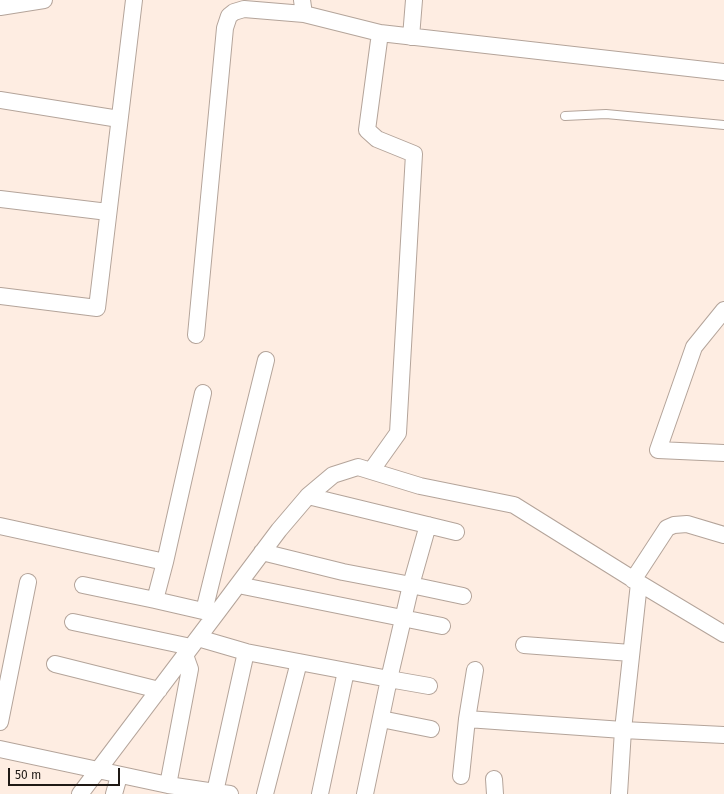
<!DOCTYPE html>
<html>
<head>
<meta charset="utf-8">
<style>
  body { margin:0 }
  #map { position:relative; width:724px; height:794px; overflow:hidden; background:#feede2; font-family:"Fira Sans",sans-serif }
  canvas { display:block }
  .scale { position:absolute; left:8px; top:768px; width:112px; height:18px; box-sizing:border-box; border:2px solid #1f1915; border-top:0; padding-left:5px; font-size:12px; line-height:14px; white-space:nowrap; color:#1f1915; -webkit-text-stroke:3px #feede2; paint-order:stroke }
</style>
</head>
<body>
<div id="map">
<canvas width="724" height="794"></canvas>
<div class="scale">50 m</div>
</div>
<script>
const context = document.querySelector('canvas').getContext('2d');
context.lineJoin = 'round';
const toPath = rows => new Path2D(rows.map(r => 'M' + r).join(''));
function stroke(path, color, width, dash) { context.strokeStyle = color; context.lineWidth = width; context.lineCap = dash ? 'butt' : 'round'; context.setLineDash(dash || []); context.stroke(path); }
const lane = toPath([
  [565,116,606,114,724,125]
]);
const street = toPath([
  [302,0,304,14,380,33,724,72],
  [0,7,44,0],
  [411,37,414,0],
  [0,100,119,119],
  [0,199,108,212],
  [0,296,97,308,134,0],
  [724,310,694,347,658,450,724,453],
  [196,335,225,28,229,16,234,12,244,9,304,14],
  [371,471,398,433,414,154,377,139,367,130,380,33],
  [308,496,456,532],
  [428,525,411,585,463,596],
  [0,526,165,562,155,600,216,614,279,530,308,496,333,475,358,467,420,486,514,505,639,583,623,730,619,794],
  [165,562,203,393],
  [633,580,667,528,674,525,687,524,724,535],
  [639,583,724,634],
  [83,585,155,600],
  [238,585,442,626],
  [204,611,266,360],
  [73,622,191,647],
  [524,645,631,653],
  [246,652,389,679,411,585,343,572,262,552],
  [55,664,159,690],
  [381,719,431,729],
  [467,719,623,730,724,735],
  [0,722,28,582],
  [0,749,168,785,215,792,246,652,198,638],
  [461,776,467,719,475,670],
  [494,779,495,794],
  [168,785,190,669,185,655],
  [215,792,230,794],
  [80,794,216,614],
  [114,794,119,776],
  [265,794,299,662],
  [320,794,346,671],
  [365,794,389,679,429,686]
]);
stroke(lane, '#b4a49a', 10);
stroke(street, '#b4a49a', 18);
stroke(lane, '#fff', 8);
stroke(street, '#fff', 16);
</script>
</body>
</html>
